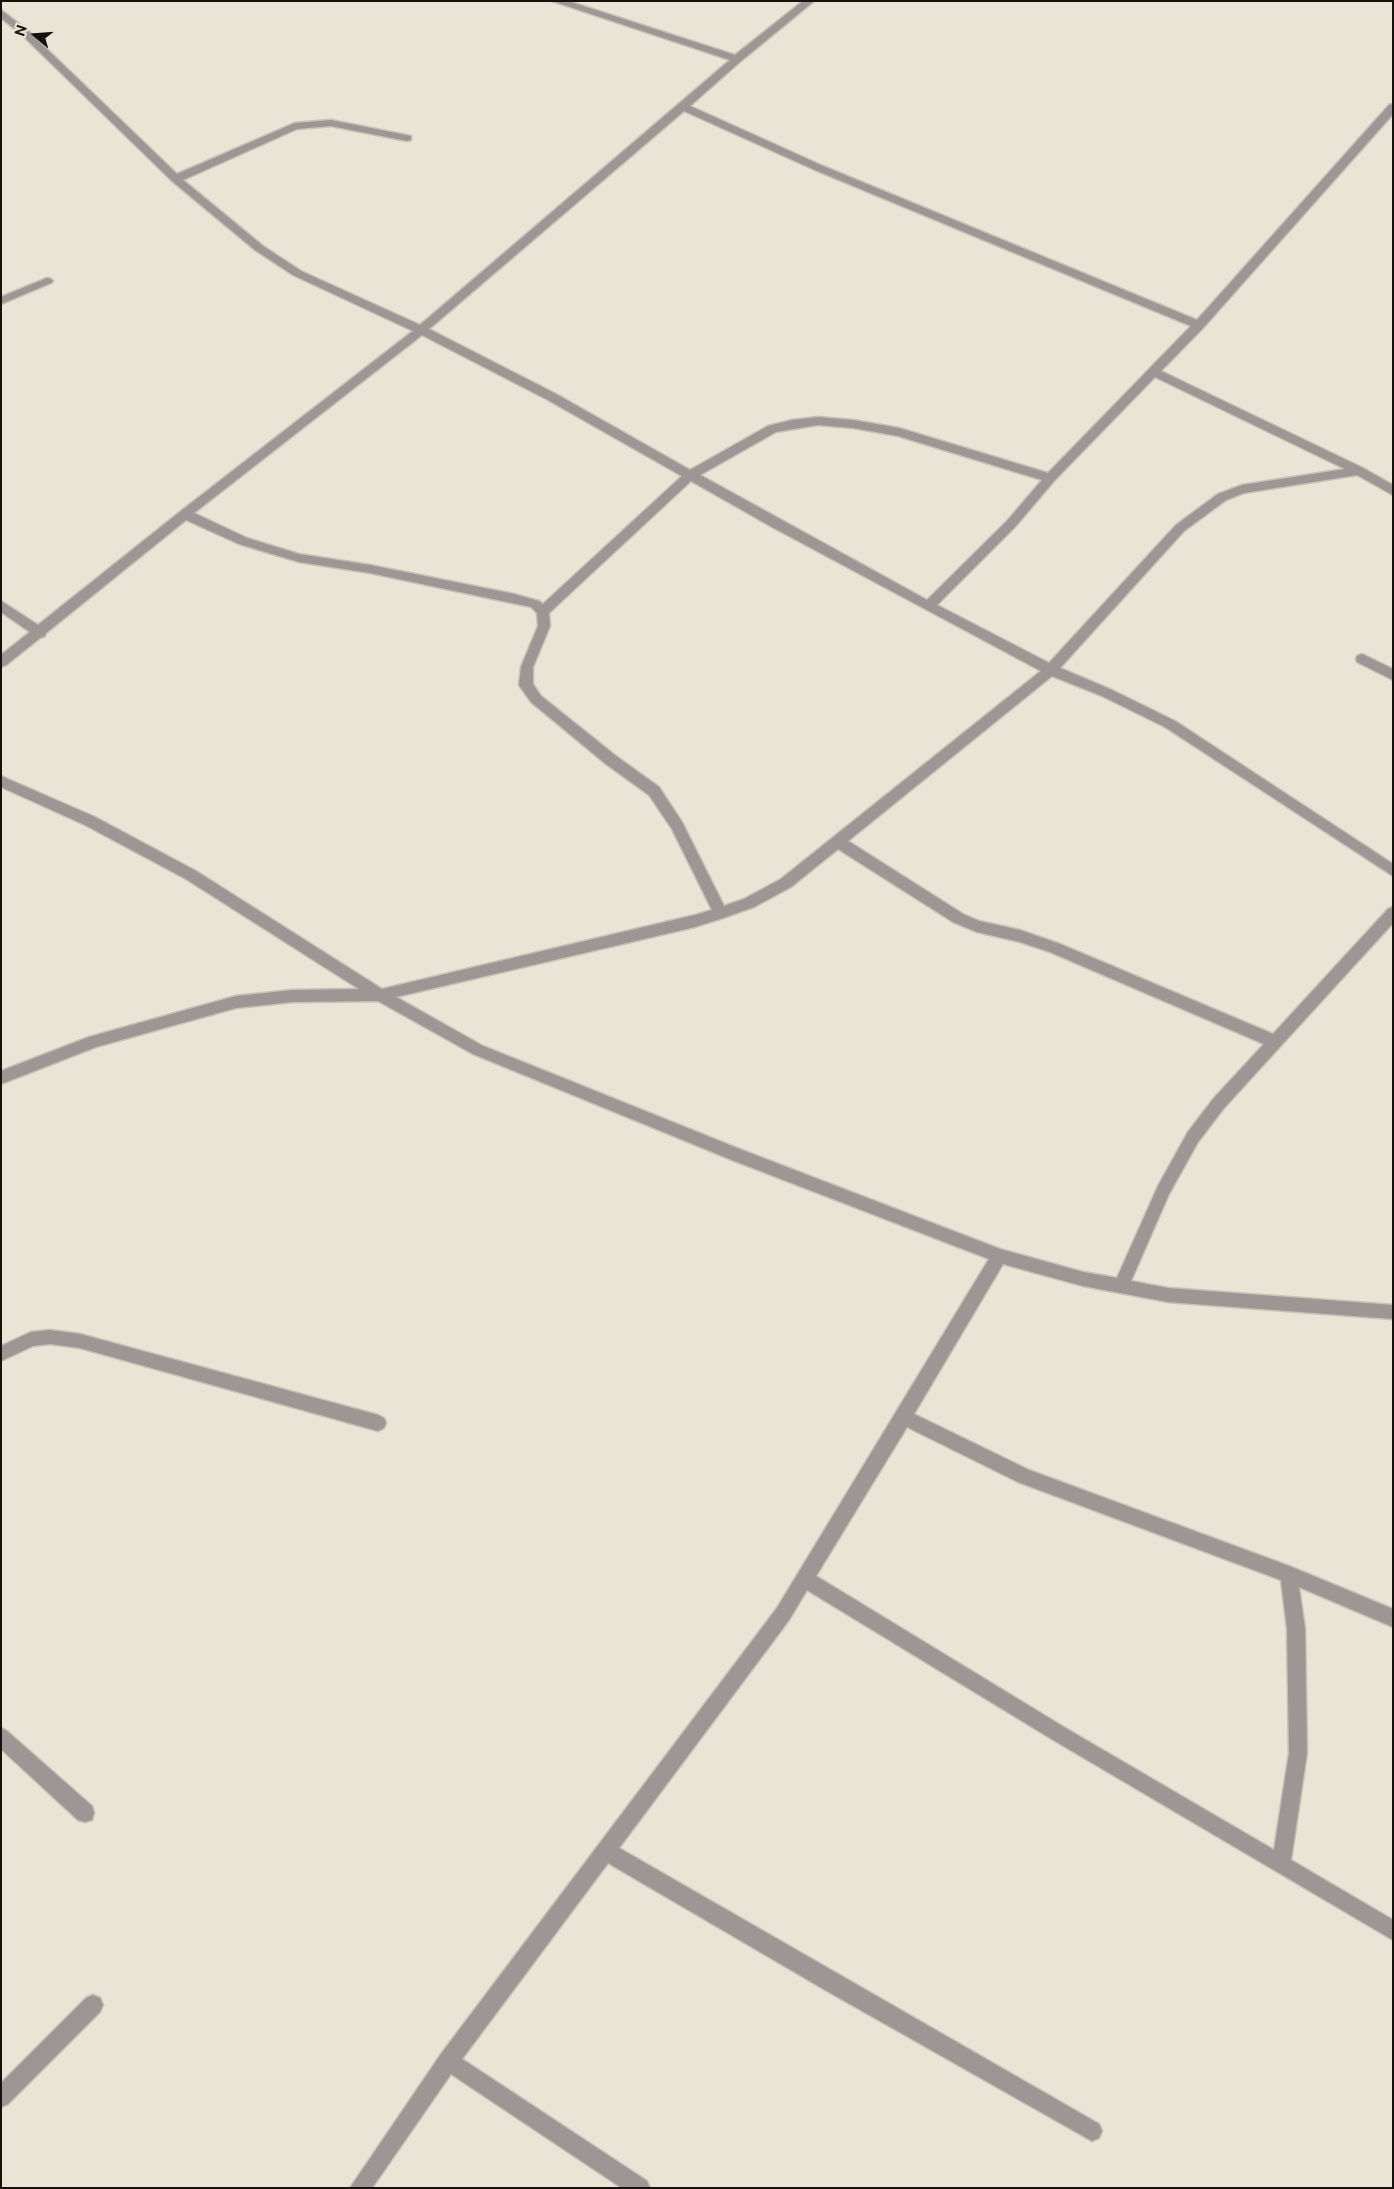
<!DOCTYPE html>
<html>
<head>
<meta charset="utf-8">
<style>
  body { margin:0 }
  #map { position:relative; width:1394px; height:2189px; overflow:hidden; background:#e9e4d6; font-family:"Public Sans",sans-serif }
  canvas { display:block }
  .frame { position:absolute; inset:0; border:2px solid #14120d; pointer-events:none }
  .north { position:absolute; left:10px; top:10px; width:50px; height:50px; -webkit-text-stroke:4px #e9e4d6; paint-order:stroke; rotate:288deg; font-size:14px; font-weight:700; line-height:20px; text-align:center; color:#14120d }
  .north::after { content:''; display:block; margin:auto; width:18px; height:22px; background:#14120d; clip-path:polygon(50% 0,100% 100%,50% 72%,0 100%) }
</style>
</head>
<body>
<div id="map">
<canvas width="1394" height="2189"></canvas>
<div class="frame"></div>
<div class="north">N</div>
</div>
<script>
const context = document.querySelector('canvas').getContext('2d');
context.lineJoin = 'round';
const toPath = rows => new Path2D(rows.map(r => 'M' + r).join(''));
function stroke(path, color, width, dash) { context.strokeStyle = color; context.lineWidth = width; context.lineCap = dash ? 'butt' : 'round'; context.setLineDash(dash || []); context.stroke(path); }
function paint(path, color) { context.fillStyle = color; context.fill(path, 'evenodd'); }
const street = toPath([
  [552,1,568,1,735,55,803,1,814,1,741,61,690,106,823,166,1197,320,1389,105,1393,104,1393,114,1203,328,1161,371,1363,468,1393,485,1393,495,1357,475,1244,493,1226,500,1184,531,1060,668,1112,690,1175,721,1393,864,1393,876,1165,727,1102,696,1052,676,848,841,963,914,979,921,1020,930,1060,944,1273,1034,1388,909,1393,907,1393,923,1224,1108,1198,1142,1169,1194,1131,1281,1168,1288,1393,1305,1393,1319,1168,1302,1083,1286,1003,1264,914,1414,1029,1470,1289,1566,1393,1609,1393,1627,1299,1587,1305,1629,1307,1753,1291,1860,1393,1920,1393,1940,1055,1741,807,1590,789,1620,619,1848,1099,2124,1102,2131,1099,2138,1092,2141,827,1991,608,1863,462,2059,647,2181,650,2188,622,2188,451,2074,372,2188,350,2188,441,2054,777,1608,989,1259,732,1160,473,1054,378,1001,293,1002,236,1008,96,1047,1,1084,1,1071,89,1037,236,996,293,990,359,989,186,879,85,825,1,787,1,776,95,817,196,871,382,989,695,915,712,910,672,829,649,795,606,764,531,702,521,688,519,685,521,667,538,626,537,613,531,607,370,573,299,562,239,544,186,520,46,633,45,636,40,638,6,665,1,667,1,655,30,632,1,612,1,601,38,625,181,511,413,331,293,275,255,250,172,181,20,33,1,18,1,10,26,29,177,174,295,123,331,120,411,136,411,140,407,141,331,126,297,129,183,180,263,246,301,271,420,325,730,60,552,1],
  [684,111,815,170,1191,326,1048,473,899,428,853,420,818,417,792,420,768,426,690,470,556,394,429,329,684,111],
  [422,335,548,400,682,476,543,604,539,601,514,594,370,565,299,554,247,538,194,513,422,335],
  [1155,377,1345,469,1242,485,1218,494,1176,525,1049,663,937,605,1015,527,1054,481,1155,377],
  [818,425,853,428,898,436,1042,480,1007,521,927,600,700,475,776,432,818,425],
  [691,481,772,527,1041,671,781,879,744,899,724,906,682,822,659,787,616,756,541,696,533,684,533,667,550,626,549,613,691,481],
  [838,849,953,922,977,932,1020,942,1050,952,1264,1044,1214,1098,1188,1132,1158,1186,1117,1278,1083,1272,1000,1249,742,1150,483,1046,396,997,695,927,726,917,754,907,791,887,838,849],
  [907,1427,1018,1482,1281,1580,1287,1629,1289,1753,1274,1850,1067,1729,816,1576,907,1427],
  [47,278,51,279,53,281,51,283,1,304,1,297,47,278],
  [1362,654,1393,669,1393,680,1357,662,1356,659,1357,656,1362,654],
  [50,1330,80,1334,378,1415,384,1418,386,1423,384,1428,378,1431,80,1348,50,1344,33,1346,1,1361,1,1346,31,1332,50,1330],
  [1,1728,7,1731,92,1806,94,1813,92,1820,85,1822,78,1820,1,1749,1,1728],
  [93,1995,100,1998,103,2005,100,2012,8,2104,1,2107,1,2083,86,1998,93,1995]
]);
stroke(street, '#c7c2b6', 3);
paint(street, '#9d9695');
</script>
</body>
</html>
